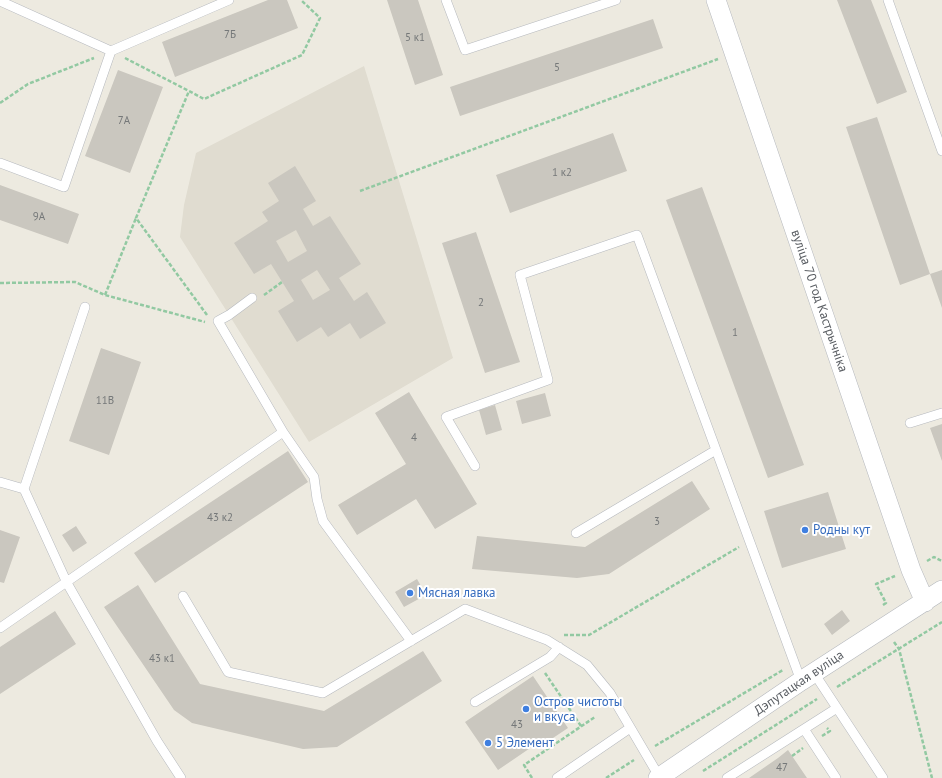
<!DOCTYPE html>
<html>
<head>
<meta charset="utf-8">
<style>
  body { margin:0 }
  canvas { display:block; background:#edeae0 }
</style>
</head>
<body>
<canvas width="942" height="778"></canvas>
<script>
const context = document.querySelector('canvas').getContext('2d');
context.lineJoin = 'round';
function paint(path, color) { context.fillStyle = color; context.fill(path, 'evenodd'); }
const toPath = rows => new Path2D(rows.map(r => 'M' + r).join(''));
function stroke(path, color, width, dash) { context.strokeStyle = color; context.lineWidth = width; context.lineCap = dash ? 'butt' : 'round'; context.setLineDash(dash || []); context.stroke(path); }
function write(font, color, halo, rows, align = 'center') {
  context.font = font + ' "PT Sans",sans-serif'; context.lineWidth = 4; context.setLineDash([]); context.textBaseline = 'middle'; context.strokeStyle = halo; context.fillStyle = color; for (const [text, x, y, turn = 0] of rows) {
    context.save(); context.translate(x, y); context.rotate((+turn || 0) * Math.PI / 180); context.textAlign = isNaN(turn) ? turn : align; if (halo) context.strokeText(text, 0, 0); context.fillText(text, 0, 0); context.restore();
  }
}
const education = toPath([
  [364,66,453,358,309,442,180,237,184,205,196,153]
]);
const building = toPath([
  [268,0,287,0,298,28,175,77,162,42],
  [387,0,418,0,443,75,415,85],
  [837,0,871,0,907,92,877,104],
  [653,19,663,48,460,116,450,87],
  [118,70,163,87,130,173,85,156],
  [877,117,930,274,900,285,846,127],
  [613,133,627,171,510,213,496,175],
  [295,166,316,201,303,209,313,226,330,216,361,264,339,278,354,301,367,292,386,323,360,339,350,323,328,337,321,327,297,342,278,311,294,301,271,264,254,274,234,243,268,221,262,212,279,201,268,183],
  [296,230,307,251,288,262,276,241],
  [317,270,330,290,313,300,301,280],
  [0,185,79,214,68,244,0,220],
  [702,187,804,465,768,478,666,200],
  [476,232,520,362,485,373,442,243],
  [942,270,942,308,930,274],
  [101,348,141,362,109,455,69,441],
  [409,392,477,504,435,529,416,499,357,535,338,505,406,464,375,413],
  [545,393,551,416,522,424,516,401],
  [495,405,502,430,486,435,479,410],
  [942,424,942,461,930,428],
  [288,451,308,482,155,583,134,553],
  [692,481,710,509,609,574,577,578,472,569,477,536,585,547],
  [828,492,846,549,782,568,764,511],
  [76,526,87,543,73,552,62,535],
  [0,530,20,537,4,583,0,582],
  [417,579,426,595,404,607,395,592],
  [138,585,200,684,324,711,423,651,442,681,337,747,303,749,192,723,174,710,104,607],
  [842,610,850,621,832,635,824,624],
  [55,611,76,644,0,694,0,647],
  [533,676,568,728,544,744,542,740,498,770,465,722],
  [788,750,807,778,749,778,778,758]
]);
const path = toPath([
  [125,58,189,91],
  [0,103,28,84,94,58],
  [360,191,718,59],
  [0,283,75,282,105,295,205,322],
  [105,295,136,218],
  [264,295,282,282],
  [207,315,136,218,189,91,204,99,302,55,320,18,301,0],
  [927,561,934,557,942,561],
  [883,605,886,603,876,584,895,576],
  [564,635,589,635,739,547],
  [894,642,899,649,932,778],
  [545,673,581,726],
  [837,687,942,622],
  [822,736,830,731,827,728],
  [655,746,783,670],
  [792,756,803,748],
  [703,771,817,699],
  [532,778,524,765,595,717],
  [606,778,634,760]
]);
const lane = toPath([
  [446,0,465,50,616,0],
  [888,0,942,151],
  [0,1,111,51,64,187,0,163],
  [111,51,229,0],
  [85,307,24,489,67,583,157,741,181,778],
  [910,423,942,413],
  [283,432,314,477,317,499,323,521,411,641],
  [475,466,446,417,548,380,520,275,637,235,801,681],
  [0,482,24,489],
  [576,533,716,450],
  [183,596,228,672,323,693,465,609,547,640,587,665,610,693,660,778],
  [0,628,283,432,218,321,229,315,252,298],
  [814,673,883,778],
  [475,702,550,657,559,647],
  [804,729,836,778],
  [557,778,630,728],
  [727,778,837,708]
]);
const street = toPath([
  [716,0,911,570,925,602],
  [658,778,801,681,942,590]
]);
const markers = [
  [805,530,4,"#3f7fe0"],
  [410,593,4,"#3f7fe0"],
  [526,709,4,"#3f7fe0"],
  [488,743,4,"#3f7fe0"]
];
const numberNames = [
  ["7Б",230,35],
  ["5 к1",415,38],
  ["5",557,68],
  ["7А",124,121],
  ["1 к2",562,173],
  ["9А",39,217],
  ["2",481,303],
  ["1",735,333],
  ["11В",105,401],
  ["4",414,438],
  ["43 к2",220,518],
  ["3",657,522],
  ["43 к1",162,659],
  ["43",517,725],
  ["47",782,768]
];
const streetNames = [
  ["вуліца 70 год Кастрычніка",819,301,71],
  ["Дэпутацкая вуліца",799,683,-34]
];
const shopNames = [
  ["Родны кут",813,530],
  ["Мясная лавка",418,593],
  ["Остров чистоты",534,702],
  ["и вкуса",534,717],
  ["5 Элемент",496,743]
];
paint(education, '#e0dcd0');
paint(building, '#cac7bf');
stroke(lane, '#b6b9be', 10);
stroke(street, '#b6b9be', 20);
stroke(path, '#92c9a2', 2.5, [4, 2]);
stroke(lane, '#fff', 9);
stroke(street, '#fff', 19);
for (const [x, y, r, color] of markers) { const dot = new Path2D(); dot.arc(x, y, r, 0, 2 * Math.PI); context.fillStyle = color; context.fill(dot); stroke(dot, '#fff', 1.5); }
write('11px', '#757879', null, numberNames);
write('13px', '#595d62', '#fff', streetNames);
write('13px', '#366cbe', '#fff', shopNames, 'left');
</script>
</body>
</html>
